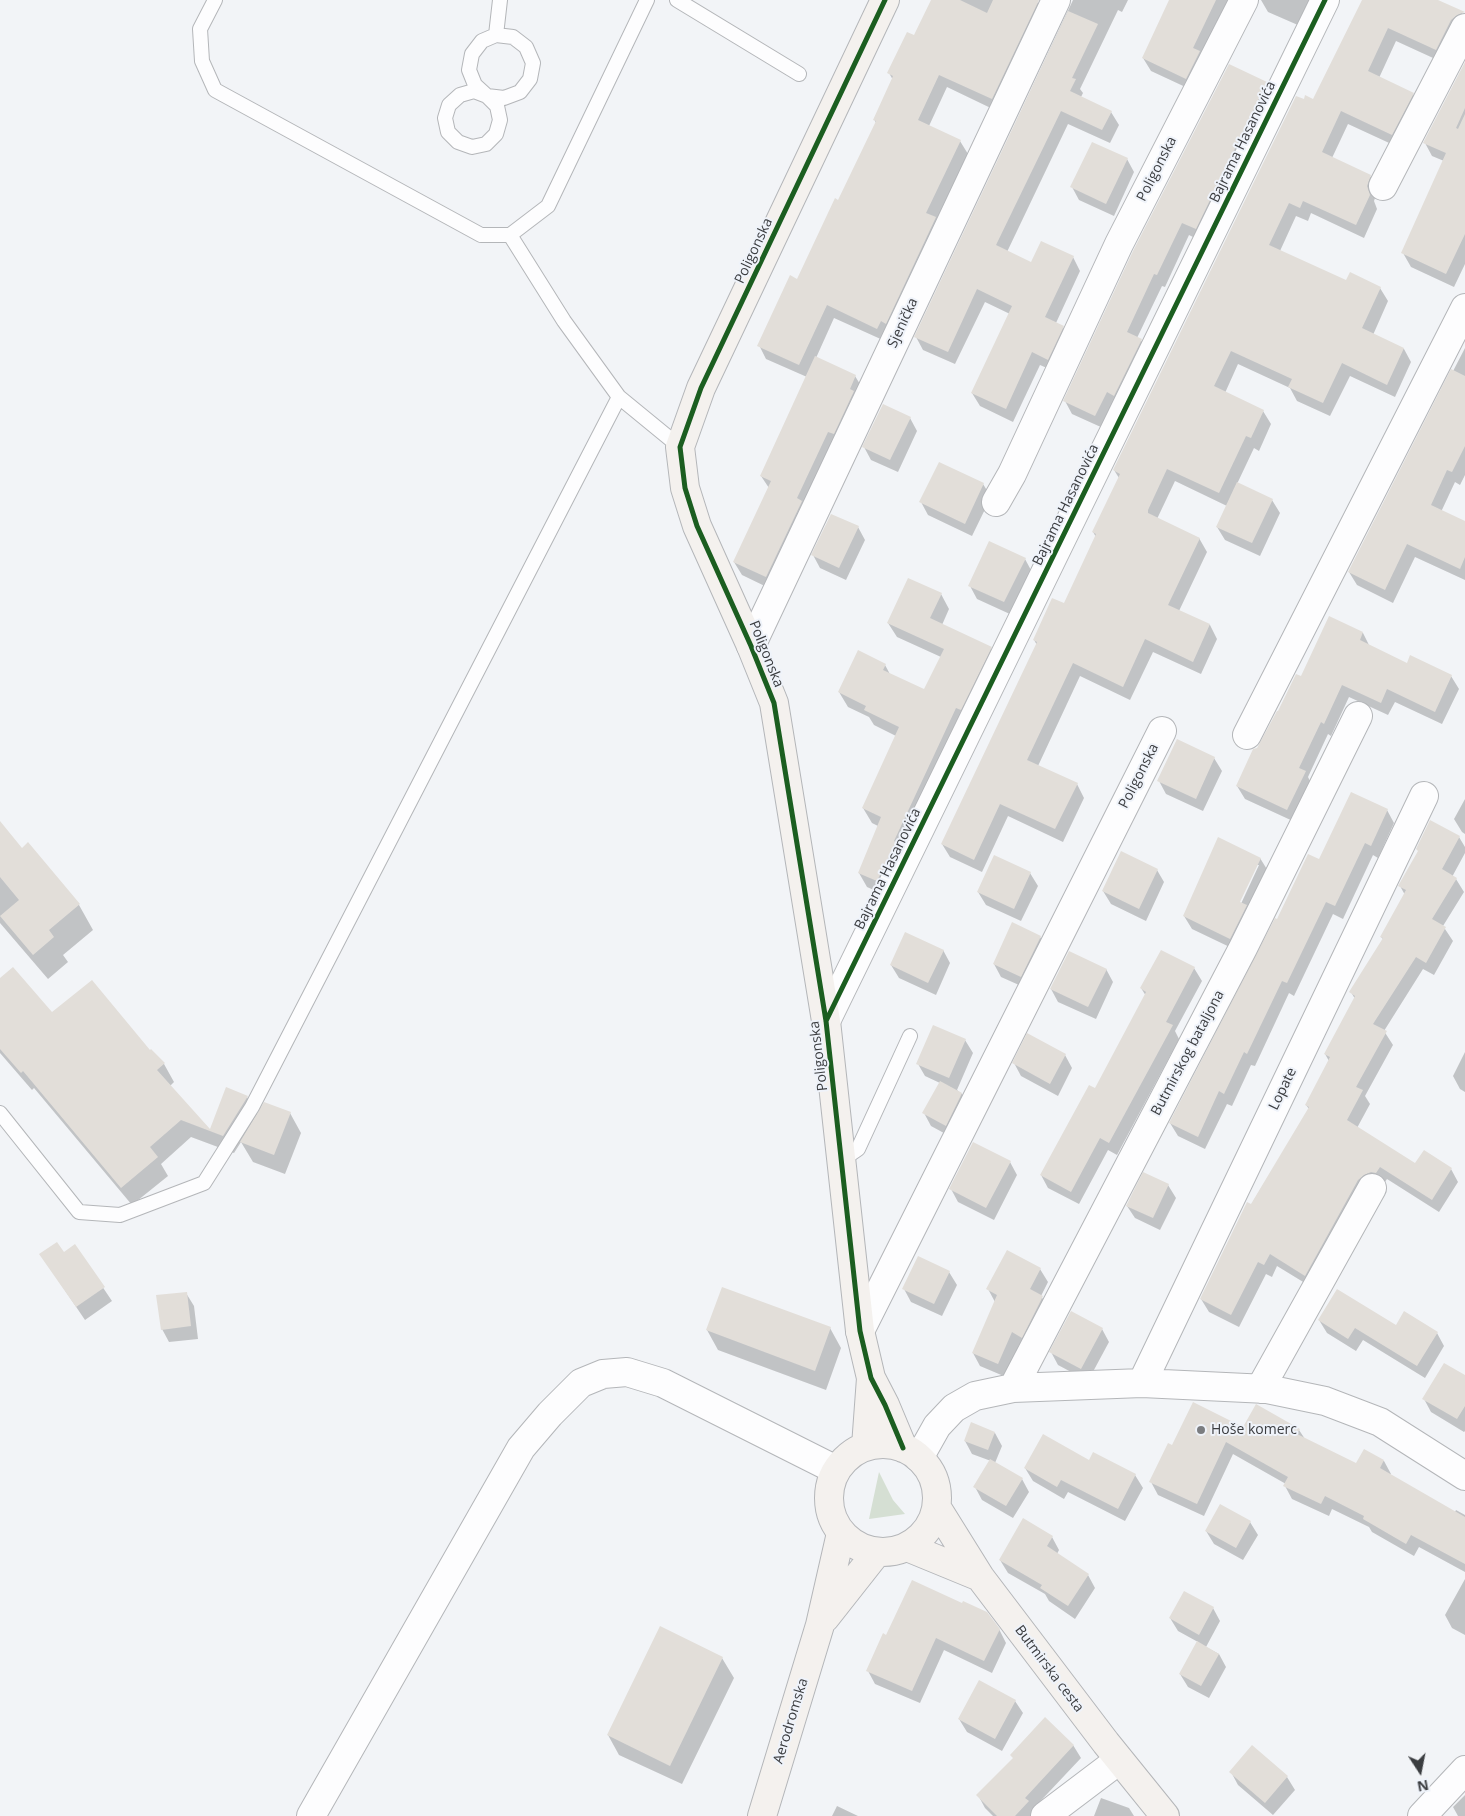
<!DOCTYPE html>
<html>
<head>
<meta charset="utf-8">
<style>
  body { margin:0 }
  #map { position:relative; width:1465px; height:1816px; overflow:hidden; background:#f2f4f7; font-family:"Open Sans",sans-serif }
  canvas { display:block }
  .north { position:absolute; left:1395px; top:1746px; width:50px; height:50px; -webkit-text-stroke:4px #eff3fa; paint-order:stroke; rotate:169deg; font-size:14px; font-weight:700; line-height:20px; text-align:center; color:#3b3d40 }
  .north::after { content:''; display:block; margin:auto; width:18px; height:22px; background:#3b3d40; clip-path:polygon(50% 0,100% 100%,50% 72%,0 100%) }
</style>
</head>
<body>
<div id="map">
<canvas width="1465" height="1816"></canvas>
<div class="north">N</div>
</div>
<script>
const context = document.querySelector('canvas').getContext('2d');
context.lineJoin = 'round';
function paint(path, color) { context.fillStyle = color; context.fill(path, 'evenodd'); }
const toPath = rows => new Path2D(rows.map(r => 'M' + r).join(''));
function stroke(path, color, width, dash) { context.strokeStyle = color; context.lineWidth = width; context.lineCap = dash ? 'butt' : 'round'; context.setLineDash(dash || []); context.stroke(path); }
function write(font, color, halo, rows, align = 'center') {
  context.font = font + ' "Open Sans",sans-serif'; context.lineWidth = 4; context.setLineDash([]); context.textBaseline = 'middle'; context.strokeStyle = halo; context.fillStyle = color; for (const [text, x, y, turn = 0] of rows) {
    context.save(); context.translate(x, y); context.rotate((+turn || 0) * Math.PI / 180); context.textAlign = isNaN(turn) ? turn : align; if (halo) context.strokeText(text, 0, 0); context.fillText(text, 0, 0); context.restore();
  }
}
const green = toPath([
  [879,1472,893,1500,905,1514,869,1519]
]);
const shadow = toPath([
  [932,0,1033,0,1037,2,1045,16,999,112,947,87,929,126,960,141,968,154,936,220,943,232,885,341,834,318,816,358,855,376,863,389,773,590,742,575,734,562,769,488,761,476,807,377,766,359,759,345,798,280,839,202,876,123,874,119,893,80,889,73,915,37],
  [1073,0,1128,0,1122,12,1118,10,1080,89,1083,93,1081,97,1111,112,1119,125,1110,143,1068,124,1007,252,1032,264,1073,257,1080,271,1056,323,1063,327,1071,340,1056,372,1040,365,1013,422,980,406,972,393,1010,314,985,302,955,364,923,350,916,337],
  [1171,0,1236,0,1194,91,1151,71,1143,58],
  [1261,0,1324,0,1307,29,1268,12],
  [1363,0,1435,0,1461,12,1465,19,1444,63,1396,41,1379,78,1413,94,1421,107,1400,148,1348,124,1332,158,1370,176,1378,189,1374,201,1377,209,1364,238,1311,213,1308,221,1296,216,1280,251,1347,282,1380,288,1388,301,1373,335,1404,349,1411,362,1395,397,1350,376,1330,416,1297,401,1290,388,1238,364,1225,393,1263,411,1271,424,1259,451,1254,448,1237,484,1272,500,1280,513,1260,556,1225,540,1217,527,1227,506,1175,481,1157,519,1199,538,1207,552,1179,611,1210,625,1217,639,1201,674,1153,652,1130,700,1080,676,1038,766,1077,784,1084,798,1063,842,1008,816,982,872,950,857,942,844,1037,645,1034,640,1064,605,1096,537,1093,532,1119,478,1114,470,1304,101,1314,100],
  [1465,65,1465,264,1454,287,1411,267,1403,253,1444,161,1432,156,1425,143],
  [1229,66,1266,83,1274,96,1203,242,1189,235,1165,287,1162,286,1137,338,1141,340,1148,353,1103,428,1072,414,1065,401],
  [1127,159,1134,172,1114,216,1079,200,1072,187],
  [1465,348,1465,475,1460,485,1455,482,1441,512,1465,522,1465,580,1415,557,1393,603,1357,585,1349,572],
  [910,418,917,431,898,472,871,460,864,447],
  [983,484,991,497,972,536,928,515,921,502],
  [858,527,865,540,846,580,820,568,813,555],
  [1025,559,1032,572,1012,615,977,599,970,586],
  [941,594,949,609,942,625,991,648,999,662,885,895,867,887,859,873,878,826,872,823,863,808,896,736,874,725,869,717,848,707,839,692,885,665,891,676,925,691,941,657,897,637,888,623],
  [1330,618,1363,633,1370,647,1407,664,1451,676,1459,689,1442,724,1395,702,1388,715,1349,697,1331,736,1328,734,1308,777,1312,785,1295,822,1245,799,1237,786,1301,678],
  [1214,758,1222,771,1203,811,1166,794,1159,781],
  [1465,799,1465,834,1462,832,1454,819],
  [1387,810,1394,823,1378,858,1373,855,1343,919,1333,914,1294,996,1289,993,1255,1066,1251,1065,1232,1106,1227,1104,1205,1149,1178,1136,1170,1123,1278,921,1320,861],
  [0,823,22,849,28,844,79,905,93,930,63,955,68,962,48,979,0,923],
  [1459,837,1465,847,1465,853,1452,877,1456,879,1464,892,1443,926,1453,941,1434,975,1423,969,1384,1031,1393,1045,1365,1096,1370,1104,1357,1128,1416,1165,1451,1169,1458,1182,1439,1212,1387,1179,1313,1288,1277,1266,1272,1277,1266,1274,1239,1327,1209,1312,1201,1299,1251,1205,1309,1109,1306,1105,1329,1061,1325,1054,1355,999,1351,992,1384,940,1381,937,1405,895,1400,886],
  [1260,858,1268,871,1238,951,1192,929,1184,916],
  [1256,865,1259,865,1239,908,1237,907],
  [1157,870,1164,882,1146,921,1111,904,1103,891],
  [1030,873,1038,886,1021,921,986,905,978,892],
  [1040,937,1048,950,1028,989,1001,977,994,964],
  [943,950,950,963,936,995,899,978,891,965],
  [1194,968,1202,981,1175,1031,1179,1039,1117,1155,1108,1150,1079,1204,1048,1188,1041,1175,1095,1090,1146,996,1141,988],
  [1106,969,1113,982,1096,1019,1058,1002,1051,989],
  [0,980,52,1014,150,1052,151,1050,164,1064,174,1082,170,1086,211,1131,247,1097,258,1115,290,1113,301,1133,285,1174,253,1162,241,1142,234,1153,191,1137,161,1164,168,1176,132,1205,34,1088,32,1090,0,1053],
  [965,1040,973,1053,957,1090,962,1094,969,1107,953,1138,931,1126,924,1113,940,1083,925,1076,918,1064],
  [1465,1052,1465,1092,1460,1089,1453,1076],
  [1065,1055,1072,1068,1058,1096,1021,1076,1014,1063],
  [1010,1162,1017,1175,994,1220,958,1202,951,1189],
  [1168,1185,1176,1198,1160,1230,1135,1218,1127,1206],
  [75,1246,112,1301,85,1320,41,1255,64,1254],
  [1008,1252,1040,1269,1048,1282,1041,1296,1050,1310,1029,1350,1019,1345,1006,1377,980,1366,973,1353,995,1302,988,1289],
  [949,1272,957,1285,942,1316,911,1302,904,1289],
  [186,1293,194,1306,198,1339,169,1342,162,1329],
  [1319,1320,1396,1327,1437,1333,1444,1346,1425,1378,1363,1340,1356,1351,1327,1333],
  [830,1328,841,1348,826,1390,718,1350,707,1330],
  [1102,1329,1109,1342,1088,1381,1058,1365,1051,1352],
  [1465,1376,1465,1431,1464,1432,1431,1412,1424,1399],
  [1244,1429,1299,1430,1305,1439,1357,1465,1384,1461,1391,1474,1390,1475,1455,1512,1456,1510,1465,1515,1465,1572,1419,1547,1414,1556,1372,1532,1369,1527,1332,1509,1329,1516,1292,1499,1285,1486,1286,1484,1233,1454,1204,1516,1158,1495,1151,1482,1172,1446],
  [995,1433,1002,1446,995,1463,1022,1479,1029,1492,1013,1518,982,1500,975,1487,991,1461,972,1454,965,1441],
  [1090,1462,1135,1475,1143,1488,1125,1521,1068,1492,1064,1499,1033,1481,1025,1468],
  [1250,1522,1258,1535,1243,1560,1214,1544,1206,1531],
  [1052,1537,1059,1550,1057,1554,1088,1575,1095,1588,1075,1619,1049,1601,1045,1594,1008,1573,1000,1560],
  [1465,1579,1465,1635,1452,1628,1445,1615],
  [1213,1608,1220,1621,1206,1647,1219,1654,1226,1667,1209,1698,1188,1687,1180,1674,1198,1642,1178,1631,1170,1618],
  [660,1628,722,1658,734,1678,682,1784,619,1755,608,1735],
  [999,1629,1006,1643,992,1673,944,1650,920,1703,875,1684,868,1671,887,1636],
  [1015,1701,1023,1713,1002,1751,967,1732,959,1719],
  [1073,1745,1081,1758,1032,1810,1035,1816,993,1816,985,1808,978,1795],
  [1252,1747,1287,1777,1295,1790,1273,1815,1238,1785,1231,1772],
  [1465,1795,1465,1816,1458,1816,1453,1807],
  [1101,1798,1129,1808,1134,1816,1094,1816],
  [837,1806,858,1816,832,1816]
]);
const building = toPath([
  [931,0,960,0,987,13,993,0,1039,0,992,99,939,75,918,120,961,140,926,213,936,217,886,324,881,321,877,329,827,305,799,365,757,346,790,275,797,279,835,198,838,200,876,121,873,120,893,76,887,73,907,32,914,35],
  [1169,0,1216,0,1193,48,1200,51,1186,79,1142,58],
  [1362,0,1438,0,1465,12,1457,15,1451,20,1436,50,1388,28,1368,71,1414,93,1392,135,1341,111,1322,152,1371,175,1367,186,1370,195,1356,225,1303,201,1300,208,1289,203,1269,245,1346,280,1350,272,1381,287,1362,328,1404,348,1387,385,1342,363,1323,403,1288,387,1292,379,1231,351,1214,386,1264,410,1251,438,1246,436,1219,493,1167,469,1148,510,1148,513,1200,538,1168,605,1210,624,1193,662,1145,639,1123,687,1073,663,1027,760,1078,783,1055,829,1000,804,974,860,941,844,1037,642,1033,640,1052,598,1064,603,1096,534,1092,532,1120,474,1113,470,1296,96,1304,99,1305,95,1313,99],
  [1068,11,1098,24,1072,78,1076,79,1070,91,1112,111,1102,130,1061,111,996,245,1031,262,1041,241,1074,256,1045,317,1064,326,1048,360,1032,352,1006,409,971,393,1012,306,977,289,948,352,914,337],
  [1465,62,1465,108,1456,128,1458,129,1465,114,1465,234,1446,274,1401,253,1446,153,1423,143],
  [1229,64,1267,82,1196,229,1182,223,1157,275,1154,274,1127,332,1142,339,1114,396,1107,392,1095,416,1063,401,1133,251],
  [1092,142,1128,158,1106,204,1070,187],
  [815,356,856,375,850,389,854,391,834,434,828,432,797,498,802,501,766,577,733,562,771,481,760,476],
  [1451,369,1465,376,1465,446,1452,472,1447,470,1431,505,1465,521,1465,557,1460,569,1407,544,1385,590,1348,572],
  [883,404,911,417,890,460,862,447],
  [939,462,984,483,965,524,919,502],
  [1237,482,1273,499,1252,543,1216,527],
  [831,514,859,526,839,568,811,555],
  [989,541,1026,558,1004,602,968,586],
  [908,578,942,593,930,618,992,647,961,710,956,708,894,841,896,842,877,881,858,873,881,817,862,808,899,727,864,710,866,706,838,692,858,650,886,664,883,670,924,689,944,649,887,623],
  [1329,616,1363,632,1360,640,1407,663,1410,655,1452,675,1435,712,1387,689,1381,703,1342,685,1324,724,1321,722,1299,768,1306,771,1287,810,1236,786,1253,749,1257,748,1277,711,1278,711,1296,674,1301,676],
  [1177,739,1215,757,1196,799,1157,781],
  [1351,792,1388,809,1371,846,1365,843,1335,906,1326,902,1287,983,1282,981,1247,1054,1244,1052,1224,1094,1219,1091,1198,1137,1169,1123,1275,918,1277,919,1308,854,1319,859],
  [1430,820,1460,836,1442,869,1457,878,1432,919,1446,927,1426,963,1416,957,1373,1024,1387,1031,1356,1087,1363,1090,1347,1120,1415,1163,1424,1150,1452,1168,1432,1200,1380,1167,1376,1173,1371,1172,1364,1175,1358,1180,1305,1276,1270,1254,1264,1265,1258,1262,1231,1315,1200,1299,1247,1202,1251,1204,1309,1107,1305,1105,1330,1057,1324,1054,1355,996,1349,992,1383,938,1380,937,1406,890,1398,886,1418,851,1416,849],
  [0,821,22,848,28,842,80,904,49,930,54,937,33,955,0,916,19,900,0,877],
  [1218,837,1261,858,1240,902,1247,905,1230,939,1183,916],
  [1121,851,1158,869,1139,909,1102,891],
  [994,855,1031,872,1014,909,977,892],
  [1012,922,1041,936,1021,977,993,964],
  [905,932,944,950,928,983,890,965],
  [1161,950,1195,967,1166,1022,1173,1025,1109,1143,1100,1138,1071,1192,1040,1175,1089,1085,1095,1088,1146,992,1140,988],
  [1069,951,1107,969,1088,1007,1050,989],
  [13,967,52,1012,92,980,150,1050,151,1049,165,1063,157,1070,210,1129,226,1087,248,1096,223,1136,181,1120,150,1147,158,1157,121,1188,23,1071,21,1073,0,1049,0,978],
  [933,1025,966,1039,949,1078,916,1064],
  [1027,1033,1066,1054,1050,1084,1012,1063],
  [940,1081,962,1093,946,1126,922,1113],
  [264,1102,291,1112,274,1155,240,1142],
  [973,1142,1011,1161,986,1208,949,1189],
  [1143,1172,1169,1184,1153,1218,1126,1206],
  [57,1242,64,1252,75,1244,105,1287,76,1307,39,1254],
  [1007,1250,1041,1268,1030,1289,1043,1296,1022,1338,1012,1332,998,1364,972,1353,997,1295,986,1289],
  [918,1256,950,1271,934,1304,902,1289],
  [722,1287,831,1327,815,1371,706,1330],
  [1337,1289,1396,1325,1404,1311,1438,1332,1417,1366,1355,1328,1348,1339,1318,1320],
  [187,1292,191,1326,161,1330,156,1295],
  [1071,1311,1103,1328,1081,1369,1049,1352],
  [1444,1363,1465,1375,1465,1406,1457,1419,1422,1399],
  [1193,1402,1243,1427,1256,1404,1300,1429,1297,1434,1356,1463,1364,1449,1384,1460,1380,1468,1465,1517,1465,1564,1411,1535,1406,1544,1363,1519,1364,1516,1325,1496,1321,1504,1283,1486,1288,1477,1226,1442,1197,1504,1149,1482,1168,1443,1172,1445],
  [971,1422,995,1432,988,1450,964,1441],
  [1043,1434,1089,1460,1093,1452,1136,1474,1118,1509,1061,1480,1057,1487,1024,1468],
  [990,1459,1023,1478,1006,1506,973,1487],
  [1220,1504,1251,1521,1236,1548,1205,1531],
  [1023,1518,1053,1536,1047,1546,1089,1574,1068,1606,1040,1588,1042,1585,999,1560],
  [912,1580,962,1603,963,1601,987,1612,1000,1629,984,1661,936,1638,912,1691,866,1671,883,1633,886,1635],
  [1184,1591,1214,1607,1199,1635,1169,1618],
  [660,1626,723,1657,670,1766,607,1735],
  [1197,1641,1219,1654,1201,1686,1179,1674],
  [979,1680,1016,1700,995,1739,958,1719],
  [1045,1717,1074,1745,1025,1798,1029,1801,1015,1816,997,1816,976,1795,1013,1758,1010,1755],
  [1252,1745,1288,1776,1265,1803,1229,1772]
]);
const lane = toPath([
  [215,0,200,29,202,61,215,90,481,235,510,235,548,206,647,0],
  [677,0,799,74],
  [496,35,500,0],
  [487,96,504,98,520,92,530,79,533,63,526,47,513,37,496,35,482,41,472,54,469,70,475,85,487,96,497,106,500,120,496,134,486,144,472,147,458,142,448,132,445,118,449,105,460,95,474,91,487,96],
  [510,235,564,321,619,397,680,447],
  [0,1113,79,1212,120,1215,204,1183,252,1107,619,397],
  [842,1160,858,1149,910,1036]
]);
const street = toPath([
  [1383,186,1465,28],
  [996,502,1012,474,1119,244,1244,0],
  [751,646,1056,0],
  [1247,735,1465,308],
  [826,1021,1325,0],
  [860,1331,1162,731],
  [1142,1383,1424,796],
  [1013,1388,1243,948,1358,716],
  [1260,1389,1372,1188],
  [919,1458,937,1426,954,1408,975,1396,1013,1388,1142,1383,1267,1389,1325,1401,1380,1422,1465,1476],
  [311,1816,521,1448,550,1414,581,1383,603,1374,627,1372,663,1383,836,1470],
  [1045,1816,1119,1760],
  [1422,1816,1465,1770]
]);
const secondary = toPath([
  [885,0,701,388,680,447,685,488,697,526,751,646,774,703,826,1021,860,1331,871,1378,885,1405,903,1448],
  '829 1498a54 54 0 1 1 108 0a54 54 0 1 1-108 0Z',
  [866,1446,871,1378],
  [937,1508,980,1577,1106,1743,1165,1816],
  [907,1547,980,1577],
  [825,1618,877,1552],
  [762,1816,820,1625,841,1533]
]);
const cycleway = toPath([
  [885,0,701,388,680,447,685,488,697,526,751,646,774,703,826,1021,860,1331,871,1378,885,1405,903,1448],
  [826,1021,1325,0]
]);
const markers = [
  [1201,1430,5,"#7b7d80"]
];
const streetNames = [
  ["Bajrama Hasanovića",1243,142,-64],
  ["Poligonska",1157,169,-63],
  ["Poligonska",754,251,-65],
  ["Sjenička",903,323,-65],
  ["Bajrama Hasanovića",1066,505,-64],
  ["Poligonska",766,654,68],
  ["Poligonska",1139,776,-63],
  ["Bajrama Hasanovića",888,869,-64],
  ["Butmirskog bataljona",1188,1053,-62],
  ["Poligonska",819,1056,-97],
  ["Lopate",1283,1089,-64],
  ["Butmirska cesta",1049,1669,53],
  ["Aerodromska",791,1721,-73]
];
const poiNames = [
  ["Hoše komerc",1211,1430]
];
paint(green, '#d5dfd3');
paint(shadow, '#0003');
paint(building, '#e2ded9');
stroke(lane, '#b4b6b9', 16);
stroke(street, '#b4b6b9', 30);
stroke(secondary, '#b4b6b9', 30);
stroke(lane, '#fdfdfe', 14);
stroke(street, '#fdfdfe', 28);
stroke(secondary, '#f4f1ee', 28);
stroke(cycleway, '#1b5e20', 5);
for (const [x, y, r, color] of markers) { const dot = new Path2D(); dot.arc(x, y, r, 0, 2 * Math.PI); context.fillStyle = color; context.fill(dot); stroke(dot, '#eff3fa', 2); }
write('14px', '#3b3d40', '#eff3fa', streetNames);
write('14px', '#3b3d40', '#eff3fa', poiNames, 'left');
</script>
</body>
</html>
